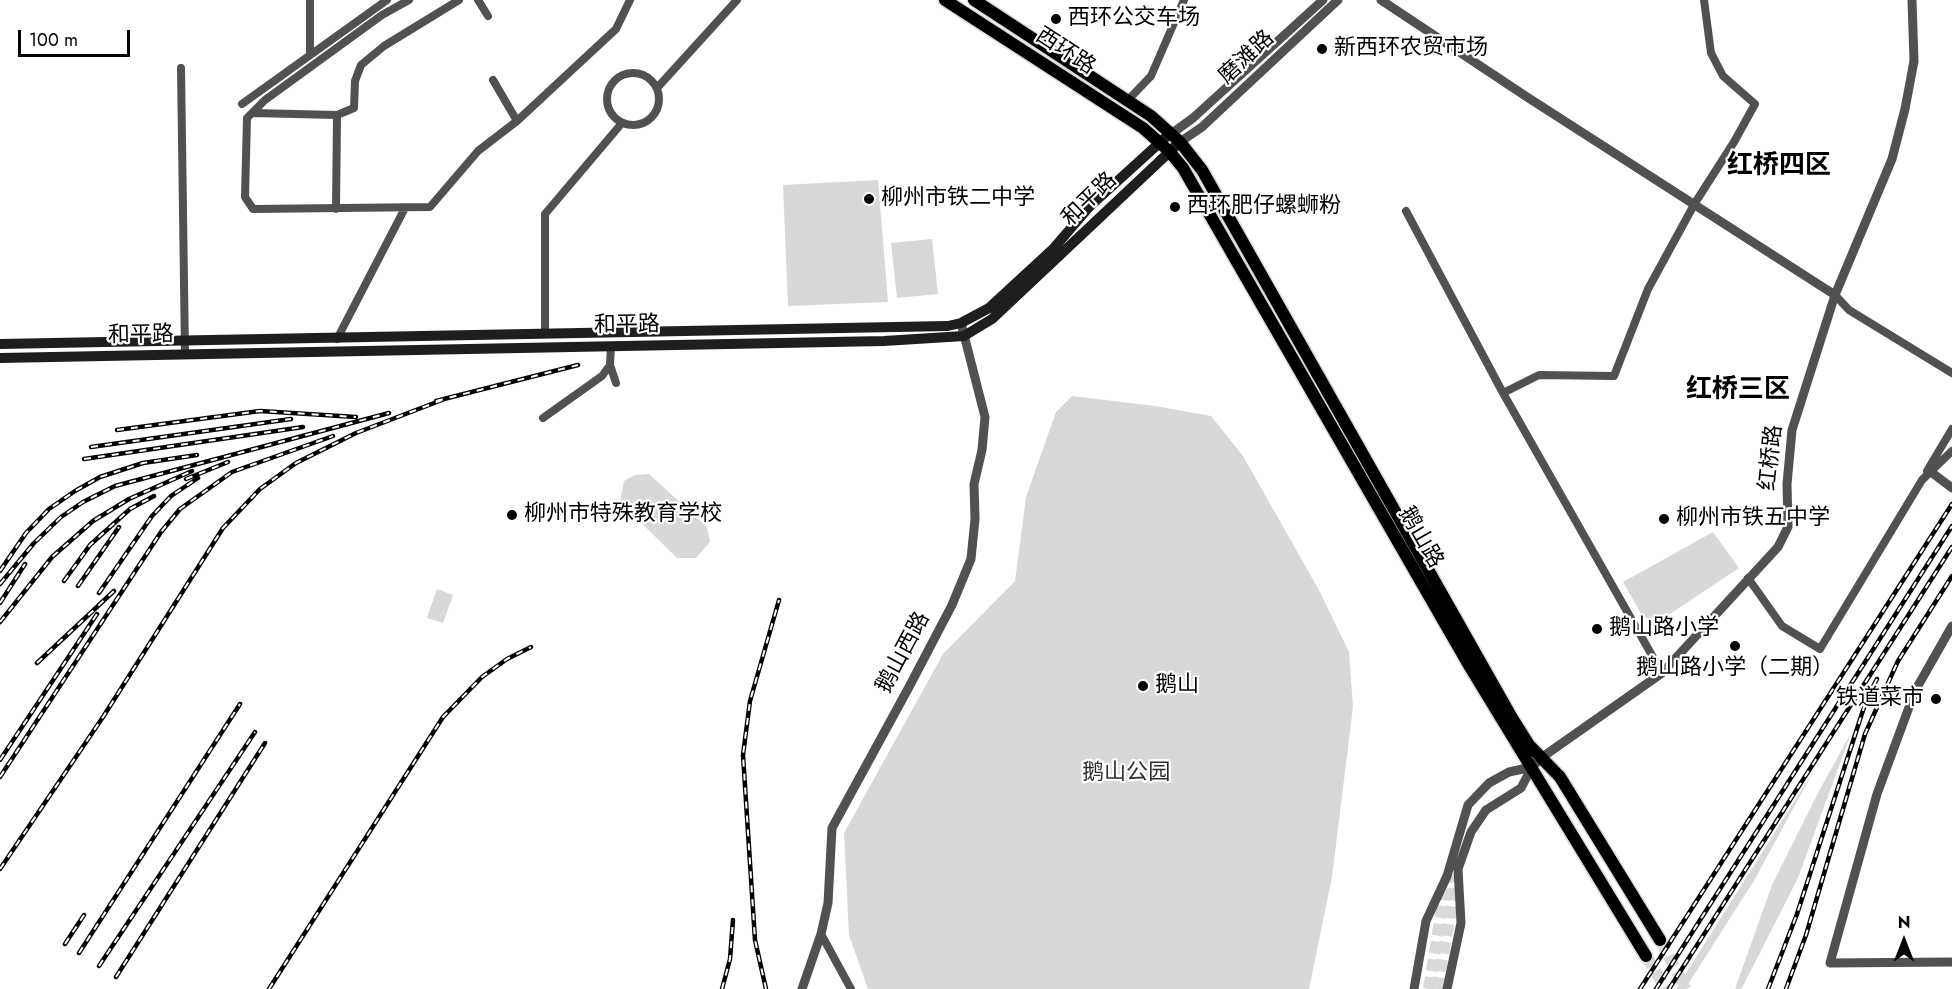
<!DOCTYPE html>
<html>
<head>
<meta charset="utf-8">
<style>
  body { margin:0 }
  #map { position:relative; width:1952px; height:989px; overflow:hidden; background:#fff; font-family:Jost,sans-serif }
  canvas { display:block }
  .north { position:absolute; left:1874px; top:911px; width:60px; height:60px; -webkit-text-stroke:4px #fff; paint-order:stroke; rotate:0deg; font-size:16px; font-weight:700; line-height:24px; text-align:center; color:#000 }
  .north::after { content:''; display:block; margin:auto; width:21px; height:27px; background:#000; clip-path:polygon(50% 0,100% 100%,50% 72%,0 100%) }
  .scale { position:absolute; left:18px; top:30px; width:112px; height:27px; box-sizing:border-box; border:3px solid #000; border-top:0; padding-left:8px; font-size:18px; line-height:21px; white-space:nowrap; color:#000; -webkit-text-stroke:4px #fff; paint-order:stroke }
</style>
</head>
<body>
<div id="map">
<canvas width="1952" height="989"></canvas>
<div class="north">N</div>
<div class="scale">100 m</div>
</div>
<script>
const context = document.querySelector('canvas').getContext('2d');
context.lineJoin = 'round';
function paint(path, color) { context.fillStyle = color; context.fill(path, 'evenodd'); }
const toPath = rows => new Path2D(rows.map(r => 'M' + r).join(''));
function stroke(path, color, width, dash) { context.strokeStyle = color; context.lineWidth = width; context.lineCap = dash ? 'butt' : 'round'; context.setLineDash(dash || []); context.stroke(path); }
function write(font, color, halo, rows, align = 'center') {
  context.font = font + ' Jost,"Noto Sans SC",sans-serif'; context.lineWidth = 4.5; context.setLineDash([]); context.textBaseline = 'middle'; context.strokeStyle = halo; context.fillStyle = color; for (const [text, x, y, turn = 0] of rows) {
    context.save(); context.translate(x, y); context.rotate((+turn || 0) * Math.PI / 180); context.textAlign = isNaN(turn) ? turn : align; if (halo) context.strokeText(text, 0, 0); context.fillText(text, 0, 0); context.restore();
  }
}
const green = toPath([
  [878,180,888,302,788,306,783,185],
  [932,239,938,294,897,298,891,243],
  [1072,396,1155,406,1211,416,1243,456,1320,592,1349,652,1353,707,1332,877,1309,989,868,989,849,935,844,833,943,654,1015,581,1026,497,1056,412],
  [649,474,707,527,710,542,696,558,677,558,620,502,624,481,635,475],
  [1713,532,1739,568,1667,616,1654,619,1643,617,1623,582],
  [437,589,453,595,443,623,427,618],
  [1851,733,1798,878,1744,984,1741,989,1735,989,1772,885,1819,791],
  [1814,770,1755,879,1685,989,1676,989]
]);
const tertiaryTunnel = toPath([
  [1682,982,1687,989]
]);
const primaryTunnel = toPath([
  [1660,940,1686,989],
  [1646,956,1666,989],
  [1429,989,1447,877],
  [1437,989,1457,875]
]);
const minor = toPath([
  [409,0,382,15,265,100,247,118,245,197,253,209,430,207,478,151,517,121,616,29,630,0],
  [478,0,488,16],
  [310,54,310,0],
  [181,68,185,354],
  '607 99a26 26 0 1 1 52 0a26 26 0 1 1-52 0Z',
  [493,80,517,121],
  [657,88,737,0],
  [1128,100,1151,76,1184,0],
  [242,104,387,0],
  [253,113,337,115,354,108,355,81,361,65,384,46,459,0],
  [336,209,337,115],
  [1406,211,1503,393,1662,673],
  [1835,295,1849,310,1952,373],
  [545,333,545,214,622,123],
  [337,339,405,208],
  [610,365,616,383],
  [1503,393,1539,375,1614,376,1648,289,1695,203,1734,142,1755,104,1723,76,1711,53,1704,0],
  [543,418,602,376,610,365,611,346],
  [1927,471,1952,429],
  [1748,578,1782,626,1820,649,1922,480,1952,451],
  [821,934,851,989]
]);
const tertiary = toPath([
  [1381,0,1527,97,1835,295],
  [1171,134,1193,118,1323,0],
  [1180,142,1202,127,1338,0],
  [1931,472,1952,488],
  [1952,626,1915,691,1877,794,1830,963,1952,962],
  [802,989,821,934,828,903,832,828,909,687,952,605,971,559,975,519,974,484,982,450,985,417,961,323],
  [1414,989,1426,921,1447,876,1468,805,1489,783,1509,772,1532,767],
  [1447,989,1461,923,1458,869,1471,832,1486,810,1521,788,1532,767,1541,758,1662,673,1778,547,1788,527,1787,484,1792,430,1835,295,1892,159,1905,109,1914,61,1912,0]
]);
const secondary = toPath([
  [0,344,948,326,961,323,989,308,1053,249,1090,206,1166,137],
  [0,358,884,341,964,336,992,319,1180,142]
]);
const primary = toPath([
  [945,0,1143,128,1169,151,1183,168,1470,667,1646,956],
  [974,0,1151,116,1180,142,1202,170,1512,718,1529,745,1560,777,1660,940]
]);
const rail = toPath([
  [436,401,578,365],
  [117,430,260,411,356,417],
  [91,447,291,419],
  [84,459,303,427],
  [186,479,228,462],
  [0,571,26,533,49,509,75,491,100,477,143,463,197,455],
  [64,581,90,545,130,509,154,496],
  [0,584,34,543,61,517,83,502,115,486,389,413],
  [78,586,119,527],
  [99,593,152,516,171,496,198,478],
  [0,603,25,564],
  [0,622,52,557,93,521,129,499,192,471],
  [37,663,114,591],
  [0,760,97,614],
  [0,777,161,532,180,509,232,472,333,436],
  [0,869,103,717,223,528,260,489,296,463,356,433,442,400],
  [65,944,84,915],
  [79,953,240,704],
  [99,966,255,732],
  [116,977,265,743],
  [269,989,443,717,482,677,507,659,531,647],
  [722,989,730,959,733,920],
  [766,989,755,940,743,755,750,701,779,600],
  [1640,989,1952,504],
  [1656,989,1952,526],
  [1669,989,1952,547],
  [1768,989,1797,914,1867,698,1877,679],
  [1786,989,1806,935,1865,734,1898,661,1952,576]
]);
const markers = [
  [1056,19,6,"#000"],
  [1322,49,6,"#000"],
  [869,199,6,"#000"],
  [1175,207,6,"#000"],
  [512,515,6,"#000"],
  [1664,519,6,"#000"],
  [1597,629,6,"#000"],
  [1735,646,6,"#000"],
  [1143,686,6,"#000"],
  [1936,699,6,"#000"]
];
const poiNames = [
  ["西环公交车场",1068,19],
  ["新西环农贸市场",1334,49],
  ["柳州市铁二中学",881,199],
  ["西环肥仔螺蛳粉",1187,207],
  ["柳州市特殊教育学校",524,515],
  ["柳州市铁五中学",1676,519],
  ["鹅山路小学",1609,629],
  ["鹅山路小学（二期）",1735,669,"center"],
  ["鹅山",1155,686],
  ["铁道菜市",1924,699,"right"]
];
const streetNames = [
  ["西环路",1065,52,33],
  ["磨滩路",1247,58,-43],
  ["和平路",1090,200,-44],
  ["和平路",627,326,-1],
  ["和平路",141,336,-1],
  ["红桥路",1772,458,-84],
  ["鹅山路",1420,538,60],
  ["鹅山西路",904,653,-62]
];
const parkNames = [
  ["鹅山公园",1126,774]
];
const quarterNames = [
  ["红桥四区",1779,167],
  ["红桥三区",1738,391]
];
paint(green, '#d8d8d8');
stroke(tertiaryTunnel, '#d9d9d9', 9, [9, 4.5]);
stroke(primaryTunnel, '#d9d9d9', 12, [12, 6]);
stroke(primary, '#dbdbdb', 15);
stroke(minor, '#515151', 8);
stroke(tertiary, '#515151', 9);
stroke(secondary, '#1e1e1e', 10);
stroke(primary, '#000', 12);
stroke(rail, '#000', 4.5);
stroke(rail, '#fff', 2, [7]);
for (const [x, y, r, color] of markers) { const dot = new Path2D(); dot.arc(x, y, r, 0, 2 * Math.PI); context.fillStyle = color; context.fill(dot); stroke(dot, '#fff', 2); }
write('22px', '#000', '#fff', poiNames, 'left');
write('22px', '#000', '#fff', streetNames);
write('22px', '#2f2f2f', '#fff', parkNames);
write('bold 26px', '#000', '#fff', quarterNames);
</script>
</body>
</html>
